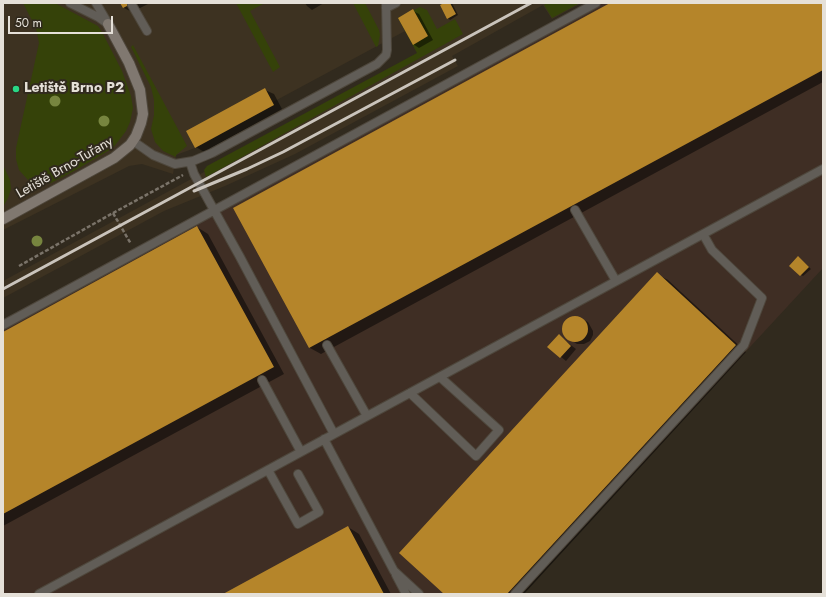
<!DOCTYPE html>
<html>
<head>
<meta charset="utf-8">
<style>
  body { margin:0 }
  #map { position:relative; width:826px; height:597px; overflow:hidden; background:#312a1e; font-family:Jost,sans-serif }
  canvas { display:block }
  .frame { position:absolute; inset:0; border:4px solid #e5e0d8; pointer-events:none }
  .scale { position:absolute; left:8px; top:16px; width:105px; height:18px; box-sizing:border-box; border:2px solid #e5e0d8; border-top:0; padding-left:5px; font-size:12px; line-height:14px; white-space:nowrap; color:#e5e0d8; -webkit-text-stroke:3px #312a1e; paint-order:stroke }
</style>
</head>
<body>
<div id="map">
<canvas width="826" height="597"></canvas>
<div class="frame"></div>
<div class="scale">50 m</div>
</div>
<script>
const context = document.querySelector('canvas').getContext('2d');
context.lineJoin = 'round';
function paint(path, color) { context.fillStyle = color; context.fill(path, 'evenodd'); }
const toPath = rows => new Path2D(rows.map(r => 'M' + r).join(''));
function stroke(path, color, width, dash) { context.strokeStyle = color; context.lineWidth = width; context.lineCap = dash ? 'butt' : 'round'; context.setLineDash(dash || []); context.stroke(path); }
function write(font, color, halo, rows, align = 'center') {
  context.font = font + ' Jost,sans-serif'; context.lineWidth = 4; context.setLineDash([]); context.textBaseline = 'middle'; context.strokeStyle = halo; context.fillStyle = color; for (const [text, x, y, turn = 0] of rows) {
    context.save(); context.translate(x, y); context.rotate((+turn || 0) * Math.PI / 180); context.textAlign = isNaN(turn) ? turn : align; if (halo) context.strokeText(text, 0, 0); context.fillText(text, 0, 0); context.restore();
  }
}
const industrial = toPath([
  [587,3,823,3,823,268,522,594,3,594,3,321]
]);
const built = toPath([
  [3,3,581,3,552,19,543,5,452,56,458,66,295,154,225,186,164,211,3,298,3,281,433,48,416,51,405,31,273,102,274,105,195,148,176,155,173,174,142,164,129,166,3,230]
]);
const green = toPath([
  [23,3,55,3,98,26,102,32,122,71,131,96,133,108,130,122,126,131,113,148,74,171,51,183,45,184,34,183,28,180,19,170,16,159,16,148,39,43,36,28],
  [236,3,265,3,250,11,280,67,273,72],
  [353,3,365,3,379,30,380,35,378,46,376,47],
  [547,3,580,3,552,18,544,5],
  [420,7,427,10,437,29,455,19,463,34,206,177,204,170,207,166,417,53,398,18],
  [133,45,187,146,176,155,176,157,163,151,155,142,151,129,154,115,154,100,151,87,131,47],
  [3,165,10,180,11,189,8,198,3,207]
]);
const shadow = toPath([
  [121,3,150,3,132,12,124,8],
  [305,3,324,3,312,10,307,6],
  [446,3,452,3,458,15,450,20,448,18],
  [612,3,823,3,823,82,321,354,310,348,234,208],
  [413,11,419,14,433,40,419,48,413,44],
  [265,90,274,94,282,109,204,152,196,147],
  [197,227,208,234,284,374,3,526,3,333],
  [800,259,811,269,803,276,801,275],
  [657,274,668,280,746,352,524,594,445,594],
  [575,316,588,322,593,331,593,335,590,341,584,344,577,344,565,336,563,333,563,326,566,320,572,317],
  [559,336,576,349,566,361,549,347],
  [348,527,359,534,391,594,225,594]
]);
const building = toPath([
  [120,3,133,3,123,8],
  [444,3,450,3,456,14,447,19,440,5],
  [610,3,823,3,823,70,309,348,233,208],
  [413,9,428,36,413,45,398,18],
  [265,88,274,105,195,148,186,131],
  [197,226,274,367,3,514,3,332],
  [798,256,809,267,800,276,789,266],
  [657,272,736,345,507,594,444,594,399,553],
  '562 329a13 13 0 1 1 26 0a13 13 0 1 1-26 0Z',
  [559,334,571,346,560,358,547,347],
  [348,526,384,594,223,594]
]);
const path = toPath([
  [113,213,183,175],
  [19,266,113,213,131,244]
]);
const lane = toPath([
  [70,3,98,17,108,24],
  [96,3,106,20],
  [132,5,147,31],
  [386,8,396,3],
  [133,141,153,155,175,164,193,161,212,153,377,64,386,55,387,50,386,3],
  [190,162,194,174,240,257,334,434],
  [575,210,616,281],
  [3,325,596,3],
  [327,345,367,416],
  [262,380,301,452],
  [410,393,476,456,499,430,440,377],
  [324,439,394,571,419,594],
  [268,470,298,524,319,512,298,474],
  [396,575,406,594],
  [39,594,823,169],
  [515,594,744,345,762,298,712,250,703,234]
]);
const secondary = toPath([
  [3,219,114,158,130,145,136,136,141,123,143,114,140,90,129,63,108,24]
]);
const rail = toPath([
  [194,191,247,169,283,152,455,60],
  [3,289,531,3]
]);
const trees = [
  [55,101],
  [104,121],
  [37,241]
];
const markers = [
  [16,89,4,"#29d885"]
];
const poiNames = [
  ["Letiště Brno P2",24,89]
];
const streetNames = [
  ["Letiště Brno-Tuřany",65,168,-30]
];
paint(industrial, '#3f2e24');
paint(built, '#3d3221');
paint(green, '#354209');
paint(shadow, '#0007');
paint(building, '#b5852a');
stroke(lane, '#4e473c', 10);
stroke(secondary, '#4e473c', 12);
stroke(path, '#7a7369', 2.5, [4, 2]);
stroke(lane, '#615d57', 8);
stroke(secondary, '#807870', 10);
stroke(rail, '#cac4bc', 3);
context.fillStyle = '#77853f';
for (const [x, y] of trees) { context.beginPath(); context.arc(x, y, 5.5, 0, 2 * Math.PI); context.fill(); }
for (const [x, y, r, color] of markers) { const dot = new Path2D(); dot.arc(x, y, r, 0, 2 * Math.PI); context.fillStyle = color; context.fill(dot); stroke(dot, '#312a1e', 1.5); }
write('bold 14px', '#e5e0d8', '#312a1e', poiNames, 'left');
write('14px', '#e5e0d8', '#312a1e', streetNames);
</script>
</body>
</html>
